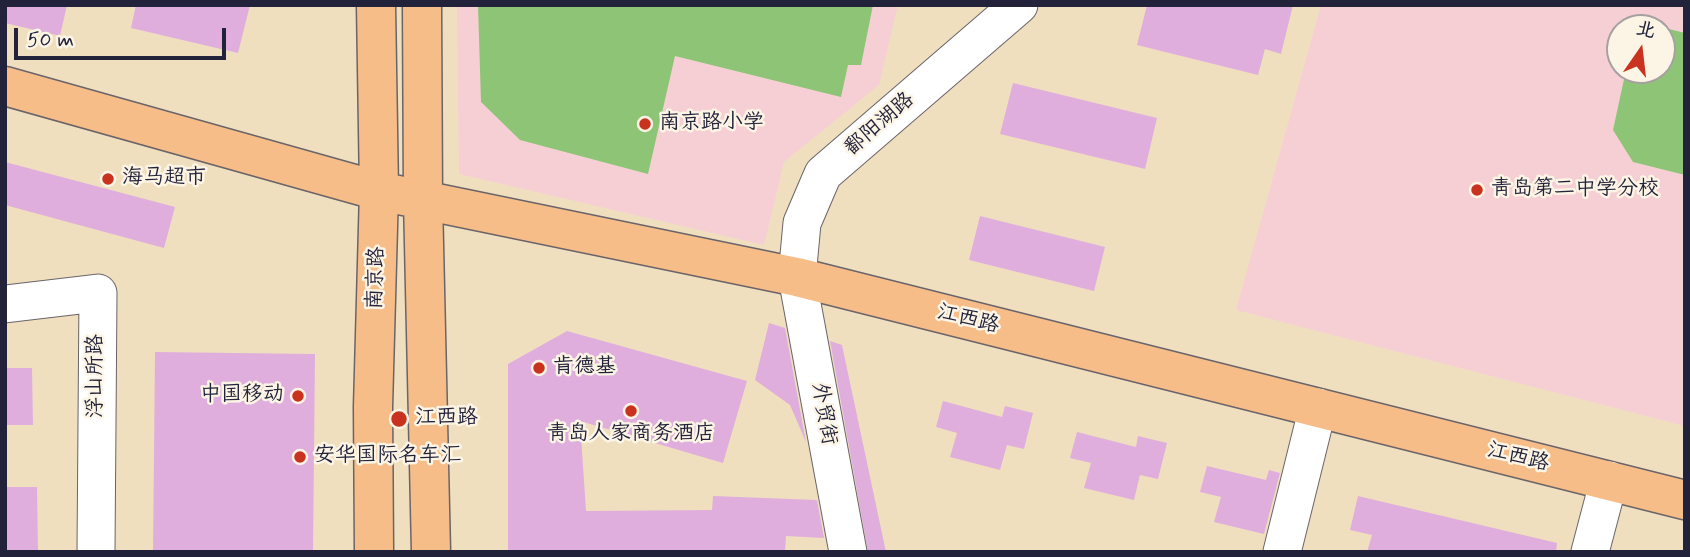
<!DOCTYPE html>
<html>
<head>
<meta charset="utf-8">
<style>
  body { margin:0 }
  #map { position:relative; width:1690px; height:557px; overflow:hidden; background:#f0dfbf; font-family:Mynerve,"LXGW WenKai TC",sans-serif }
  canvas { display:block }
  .frame { position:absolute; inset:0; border:7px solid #22223b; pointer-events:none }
  .north { position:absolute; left:1606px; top:14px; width:70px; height:70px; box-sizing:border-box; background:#fcf5e5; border:2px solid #a5a1a1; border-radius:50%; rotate:14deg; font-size:19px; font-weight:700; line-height:28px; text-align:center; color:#22223b }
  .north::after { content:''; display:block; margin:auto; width:24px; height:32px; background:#c8321e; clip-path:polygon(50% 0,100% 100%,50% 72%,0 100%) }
  .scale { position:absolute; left:14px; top:28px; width:212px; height:32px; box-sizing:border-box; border:4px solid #22223b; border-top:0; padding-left:9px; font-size:21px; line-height:24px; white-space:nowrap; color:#22223b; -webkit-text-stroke:5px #fcf5e5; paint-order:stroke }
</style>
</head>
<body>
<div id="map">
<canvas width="1690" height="557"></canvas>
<div class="frame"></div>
<div class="north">北</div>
<div class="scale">50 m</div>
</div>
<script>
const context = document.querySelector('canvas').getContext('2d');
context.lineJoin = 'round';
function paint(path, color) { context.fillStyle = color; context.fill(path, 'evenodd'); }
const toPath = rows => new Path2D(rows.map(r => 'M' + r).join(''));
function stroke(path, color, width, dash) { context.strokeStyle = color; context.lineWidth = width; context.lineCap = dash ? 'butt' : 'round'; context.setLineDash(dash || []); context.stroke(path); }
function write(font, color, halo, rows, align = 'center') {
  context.font = font + ' Mynerve,"LXGW WenKai TC",sans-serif'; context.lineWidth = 5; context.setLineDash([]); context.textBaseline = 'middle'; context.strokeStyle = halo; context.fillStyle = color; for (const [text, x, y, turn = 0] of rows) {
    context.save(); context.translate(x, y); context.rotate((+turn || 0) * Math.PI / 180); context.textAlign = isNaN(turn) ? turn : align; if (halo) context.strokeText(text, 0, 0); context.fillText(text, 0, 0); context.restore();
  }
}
const built = toPath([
  [457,5,898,5,879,85,784,162,764,245,459,174],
  [1321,5,1685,5,1685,426,1236,310],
  [1620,28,1662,28,1662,70,1620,70]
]);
const green = toPath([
  [478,5,873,5,861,65,848,65,841,97,675,56,648,174,520,140,481,102],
  [1637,21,1685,33,1685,175,1633,162,1613,130,1626,70,1662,70,1662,28,1635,28]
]);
const building = toPath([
  [5,5,67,5,60,36,5,23],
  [136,5,250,5,238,53,131,28],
  [1147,5,1293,5,1281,54,1265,49,1258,75,1137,45],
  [1013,83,1157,118,1145,169,1000,134],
  [5,162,175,207,164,248,5,205],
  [980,216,1105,247,1094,291,969,260],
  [769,323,785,328,806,442,790,405,755,380],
  [567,331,747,381,723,463,580,421,586,511,712,510,713,496,817,500,824,538,786,536,785,552,508,552,508,364],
  [830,341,842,345,886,552,868,552],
  [155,352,315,354,313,552,153,552],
  [5,368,32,368,33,425,5,425],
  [943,401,1002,417,1005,406,1033,413,1024,449,1007,445,1000,470,950,457,957,433,936,427],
  [1077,432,1136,447,1138,436,1167,443,1158,479,1140,475,1134,500,1084,488,1091,463,1070,458],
  [1207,466,1266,480,1269,470,1280,473,1264,534,1214,522,1221,497,1200,492],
  [5,487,37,487,38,552,5,552],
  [1358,496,1557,543,1556,552,1367,552,1372,535,1350,530]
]);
const minor = toPath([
  [5,304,98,293,96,552],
  [848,552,797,277,802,223,823,174,1019,5],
  [1282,552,1318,407],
  [1590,552,1609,480]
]);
const major = toPath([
  [422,5,423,200,431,552],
  [5,86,379,191,797,277,1685,500],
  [374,552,373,407,379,191,376,5]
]);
const markers = [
  [645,124,7,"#c8321e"],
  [108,179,7,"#c8321e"],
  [1477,190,7,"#c8321e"],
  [539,368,7,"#c8321e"],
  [298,396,7,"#c8321e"],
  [631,411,7,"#c8321e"],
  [399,419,9,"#c8321e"],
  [300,457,7,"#c8321e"]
];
const poiNames = [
  ["南京路小学",659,124],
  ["海马超市",122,179],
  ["青岛第二中学分校",1491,190],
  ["肯德基",553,368],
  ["中国移动",284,396,"right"],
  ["江西路",415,419],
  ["青岛人家商务酒店",631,435,"center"],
  ["安华国际名车汇",314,457]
];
const streetNames = [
  ["鄱阳湖路",880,125,-41],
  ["南京路",377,278,-88],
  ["江西路",968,320,14],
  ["浮山所路",97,376,-90],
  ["外贸街",823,414,80],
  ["江西路",1518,458,14]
];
paint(built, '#f6cfd5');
paint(green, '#8ec476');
paint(building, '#dfaedd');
stroke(minor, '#6a6469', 39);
stroke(major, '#6a6469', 41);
stroke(minor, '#fff', 37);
stroke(major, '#f7bd88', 38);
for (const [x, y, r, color] of markers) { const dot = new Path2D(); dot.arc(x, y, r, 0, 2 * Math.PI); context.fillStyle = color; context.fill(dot); stroke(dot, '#fcf5e5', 2.5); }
write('21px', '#22223b', '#fcf5e5', poiNames, 'left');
write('21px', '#22223b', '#fcf5e5', streetNames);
</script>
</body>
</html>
